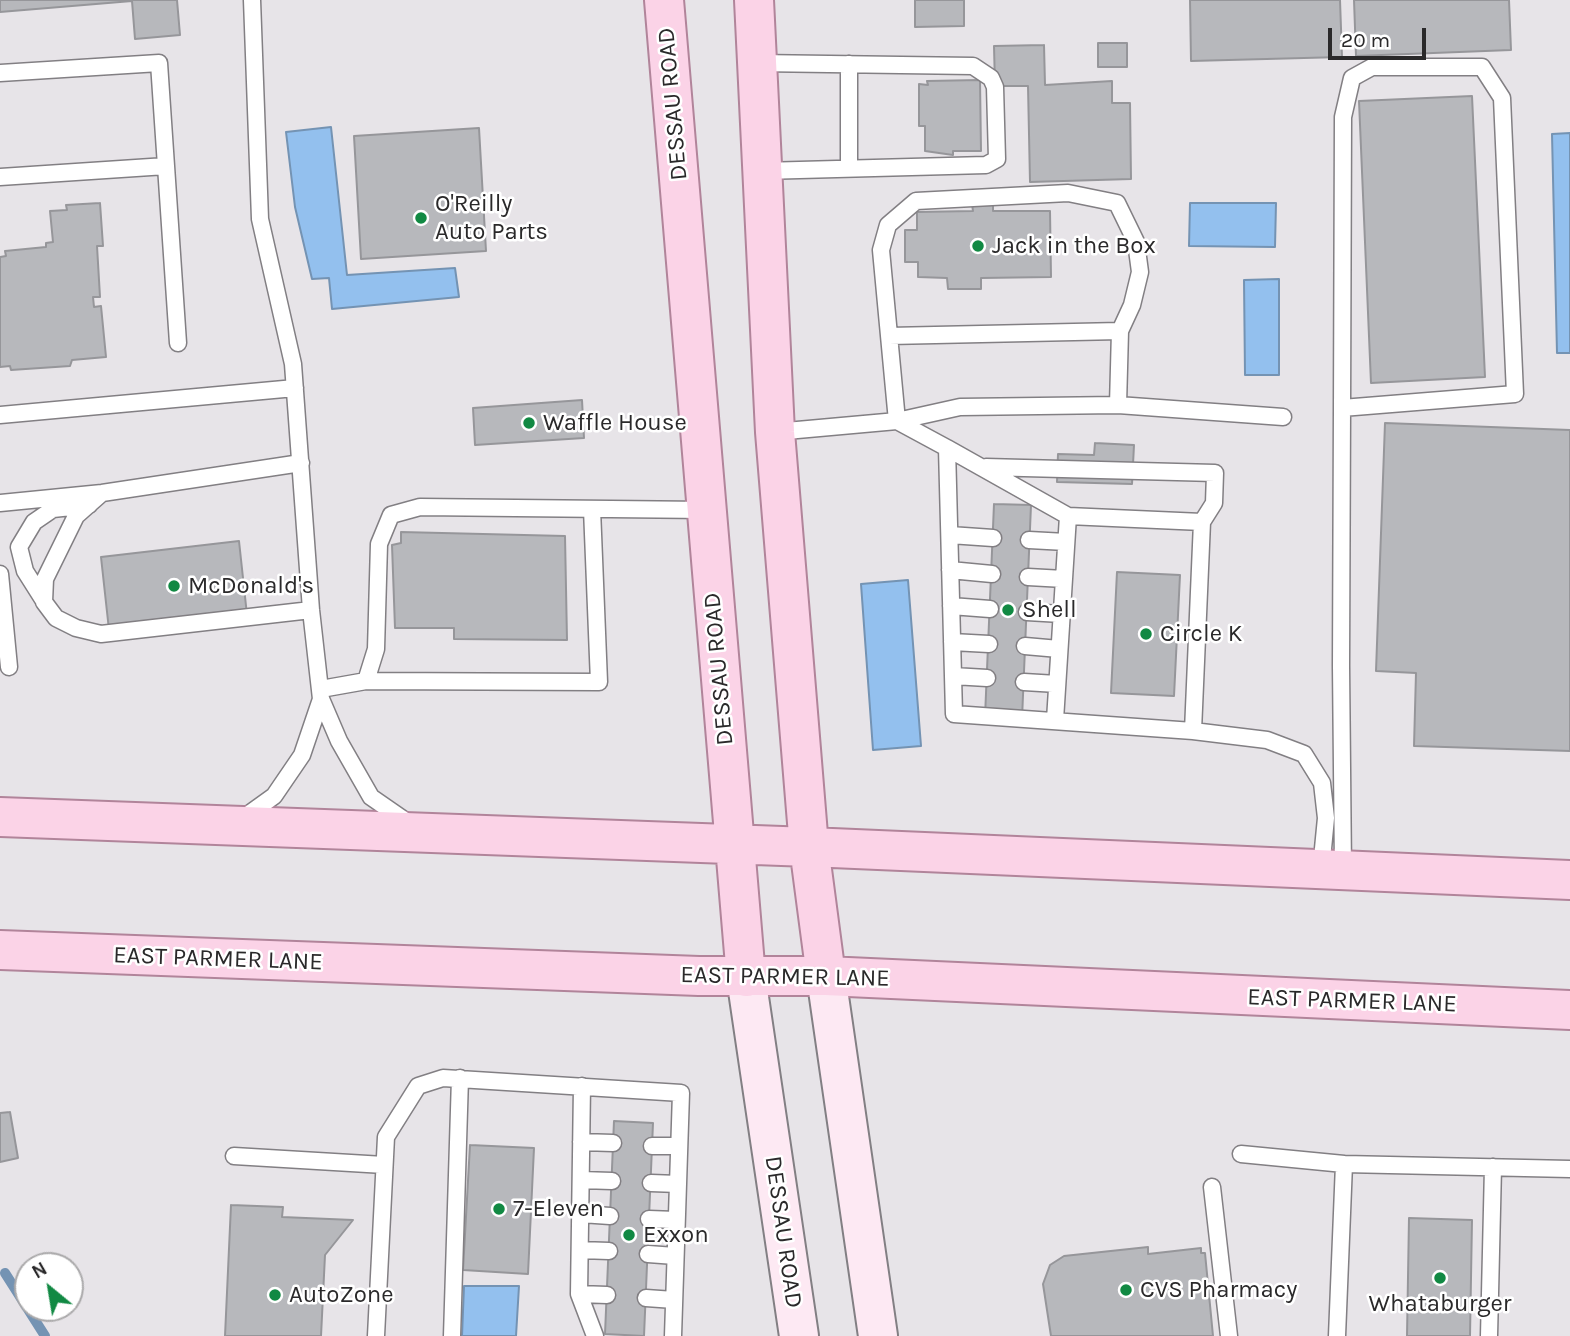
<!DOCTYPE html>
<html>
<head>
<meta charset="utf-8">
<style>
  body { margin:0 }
  #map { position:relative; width:1570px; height:1336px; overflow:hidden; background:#e7e4e8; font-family:Karla,sans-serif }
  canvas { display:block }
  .north { position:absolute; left:14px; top:1252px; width:70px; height:70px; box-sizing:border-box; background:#fff; border:2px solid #aaa9aa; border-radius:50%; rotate:330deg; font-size:19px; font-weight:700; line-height:28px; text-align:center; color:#2a292a }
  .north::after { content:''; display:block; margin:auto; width:24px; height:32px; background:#118943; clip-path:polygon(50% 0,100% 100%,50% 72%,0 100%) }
  .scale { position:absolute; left:1328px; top:28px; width:98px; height:32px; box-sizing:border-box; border:4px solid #2a292a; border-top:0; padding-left:9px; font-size:21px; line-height:24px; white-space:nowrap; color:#2a292a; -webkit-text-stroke:5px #fff; paint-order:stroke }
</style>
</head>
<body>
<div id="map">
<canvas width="1570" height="1336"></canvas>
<div class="north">N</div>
<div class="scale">20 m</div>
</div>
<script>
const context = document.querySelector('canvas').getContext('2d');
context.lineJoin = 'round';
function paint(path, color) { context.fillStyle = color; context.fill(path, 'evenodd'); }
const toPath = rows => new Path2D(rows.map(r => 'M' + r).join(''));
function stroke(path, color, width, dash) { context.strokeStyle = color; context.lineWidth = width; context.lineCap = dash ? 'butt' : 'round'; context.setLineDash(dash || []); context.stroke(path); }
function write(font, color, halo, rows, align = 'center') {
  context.font = font + ' Karla,sans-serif'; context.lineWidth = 5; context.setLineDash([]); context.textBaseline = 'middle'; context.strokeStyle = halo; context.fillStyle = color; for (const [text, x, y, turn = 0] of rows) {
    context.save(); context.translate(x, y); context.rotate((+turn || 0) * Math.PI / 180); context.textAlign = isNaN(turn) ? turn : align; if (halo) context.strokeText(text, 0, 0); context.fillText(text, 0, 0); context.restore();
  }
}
const water = toPath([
  [331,127,347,275,455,268,459,297,332,309,329,278,312,279,295,207,286,132,331,127],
  [1570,133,1570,353,1557,353,1552,134,1570,133],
  [1190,203,1276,203,1275,247,1189,246,1190,203],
  [1279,279,1279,375,1245,375,1244,280,1279,279],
  [908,580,921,746,873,750,861,584,908,580],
  [464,1286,519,1286,516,1336,462,1336,464,1286]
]);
const stream = toPath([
  [5,1273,45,1336]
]);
const building = toPath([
  [0,0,177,0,180,35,135,39,132,1,0,12,0,0],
  [915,0,964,0,964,26,915,27,915,0],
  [1190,0,1340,0,1342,57,1191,61,1190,0],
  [1354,0,1509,0,1511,50,1356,56,1354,0],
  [1098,43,1127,43,1127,67,1098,67,1098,43],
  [1044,45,1045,85,1112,81,1112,103,1130,103,1131,179,1030,182,1028,86,995,86,994,46,1044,45],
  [980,80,981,151,953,151,953,155,925,151,925,126,919,126,919,84,928,85,927,81,980,80],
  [1472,96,1485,377,1371,383,1359,101,1472,96],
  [479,128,486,251,361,259,354,136,479,128],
  [100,203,103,246,97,246,100,297,93,297,94,307,101,306,106,357,72,360,70,366,11,370,10,366,0,367,0,257,6,256,5,251,46,247,46,243,53,242,50,211,67,210,66,205,100,203],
  [993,203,993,211,1050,211,1051,277,981,278,981,289,948,289,947,278,918,277,918,262,905,262,905,230,917,230,917,212,973,211,972,204,993,203],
  [582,400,584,438,475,445,473,408,582,400],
  [1385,423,1570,430,1570,751,1414,746,1416,673,1376,671,1385,423],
  [1095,443,1134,445,1132,484,1057,482,1058,454,1094,455,1095,443],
  [994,504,1031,505,1022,719,985,717,994,504],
  [401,532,565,536,567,640,454,639,454,628,395,628,392,545,401,543,401,532],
  [239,541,247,615,109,630,101,557,239,541],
  [1117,572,1180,575,1174,696,1111,693,1117,572],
  [10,1112,18,1158,0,1162,0,1113,10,1112],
  [614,1121,653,1123,644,1336,605,1334,614,1121],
  [470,1145,534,1148,528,1274,463,1270,470,1145],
  [231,1205,283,1207,282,1217,353,1220,325,1255,321,1336,225,1336,231,1205],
  [1409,1218,1472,1220,1470,1336,1407,1336,1409,1218],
  [1148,1247,1148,1254,1201,1248,1201,1253,1205,1253,1213,1336,1051,1336,1043,1284,1050,1265,1064,1256,1148,1247]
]);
const service = toPath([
  [252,0,260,219,293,364,311,610,321,699,339,741,371,797,410,824],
  [757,63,973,66,991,78,995,87,997,159,986,165,762,171],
  [849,64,849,168],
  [0,73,159,63,166,166,0,177],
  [166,166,178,343],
  [889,336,1120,331],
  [1118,405,1120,331,1132,305,1140,272,1136,242,1117,203,1068,193,916,201,888,225,881,250,897,421,947,448,954,714,1193,731,1267,740,1304,754,1322,783,1326,818,1321,869],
  [1342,408,1515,394,1502,98,1482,67,1372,67,1352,78,1343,117,1342,408,1341,666,1343,870],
  [0,415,295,388],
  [775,432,897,421,960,407,1118,405,1283,417],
  [947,448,1068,516,1202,522,1193,731],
  [986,467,1215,473,1214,503,1202,522],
  [102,493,76,516,45,579,44,602,56,618,76,628,101,634,311,610],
  [0,503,102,493,301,463],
  [950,535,993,538],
  [1029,540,1066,542],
  [950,570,992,574],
  [0,574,9,667],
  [1028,577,1064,579],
  [44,601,25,571,19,547,34,522,53,509,89,505],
  [951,606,990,609],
  [1027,612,1061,614],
  [952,642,989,644],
  [1025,646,1059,649],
  [953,676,987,678],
  [366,681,376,649,379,544,391,515,420,507,706,510],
  [1024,682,1057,684],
  [321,689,366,681,599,682,592,509],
  [1055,720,1068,516],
  [242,819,274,796,302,755,321,699],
  [582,1086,579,1294,595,1336],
  [581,1142,613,1143],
  [652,1146,679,1146],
  [1241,1154,1344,1164,1337,1336],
  [234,1156,384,1165],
  [1344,1164,1570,1169],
  [581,1180,612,1181],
  [651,1183,678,1184],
  [1212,1187,1229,1336],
  [581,1214,610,1216],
  [649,1219,676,1220],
  [580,1250,609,1251],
  [648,1254,675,1256],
  [579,1294,607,1295],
  [646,1298,674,1300],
  [376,1336,386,1137,418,1086,443,1078,681,1093,673,1336],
  [452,1336,460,1078],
  [1489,1336,1493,1167]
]);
const secondary = toPath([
  [826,976,878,1336],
  [746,977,799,1336]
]);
const primary = toPath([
  [664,0,746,977],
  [754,0,775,432,809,847,826,976],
  [0,817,809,847,1570,880],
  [0,950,699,976,826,976,1570,1010]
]);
const markers = [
  [421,218,7,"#118943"],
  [978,246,7,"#118943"],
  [529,423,7,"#118943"],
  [174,586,7,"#118943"],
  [1008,610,7,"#118943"],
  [1146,634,7,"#118943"],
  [499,1209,7,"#118943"],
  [629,1235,7,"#118943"],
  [1440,1278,7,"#118943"],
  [1126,1290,7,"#118943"],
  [275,1295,7,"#118943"]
];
const streetNames = [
  ["DESSAU ROAD",673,104,-95],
  ["DESSAU ROAD",719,669,-95],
  ["EAST PARMER LANE",218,959,2],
  ["EAST PARMER LANE",785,977,1],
  ["EAST PARMER LANE",1352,1001,2],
  ["DESSAU ROAD",783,1232,82]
];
const poiNames = [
  ["O'Reilly",435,204],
  ["Auto Parts",435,232],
  ["Jack in the Box",992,246],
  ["Waffle House",543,423],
  ["McDonald's",188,586],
  ["Shell",1022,610],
  ["Circle K",1160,634],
  ["7-Eleven",513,1209],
  ["Exxon",643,1235],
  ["CVS Pharmacy",1140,1290],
  ["AutoZone",289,1295],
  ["Whataburger",1440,1304,"center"]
];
paint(water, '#93c0ee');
stroke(water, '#7493b3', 2);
stroke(stream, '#7493b3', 10);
paint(building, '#b7b8bc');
stroke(building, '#96969a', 2);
stroke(service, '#827f83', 19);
stroke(secondary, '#827f83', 42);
stroke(primary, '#b1849a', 42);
stroke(service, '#fff', 16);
stroke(secondary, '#fde9f3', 38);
stroke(primary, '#fbd3e7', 38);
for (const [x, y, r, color] of markers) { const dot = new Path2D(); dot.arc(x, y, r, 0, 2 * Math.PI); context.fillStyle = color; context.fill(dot); stroke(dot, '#fff', 2.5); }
write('24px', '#2a292a', '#fff', streetNames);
write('24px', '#2a292a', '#fff', poiNames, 'left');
</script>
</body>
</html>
